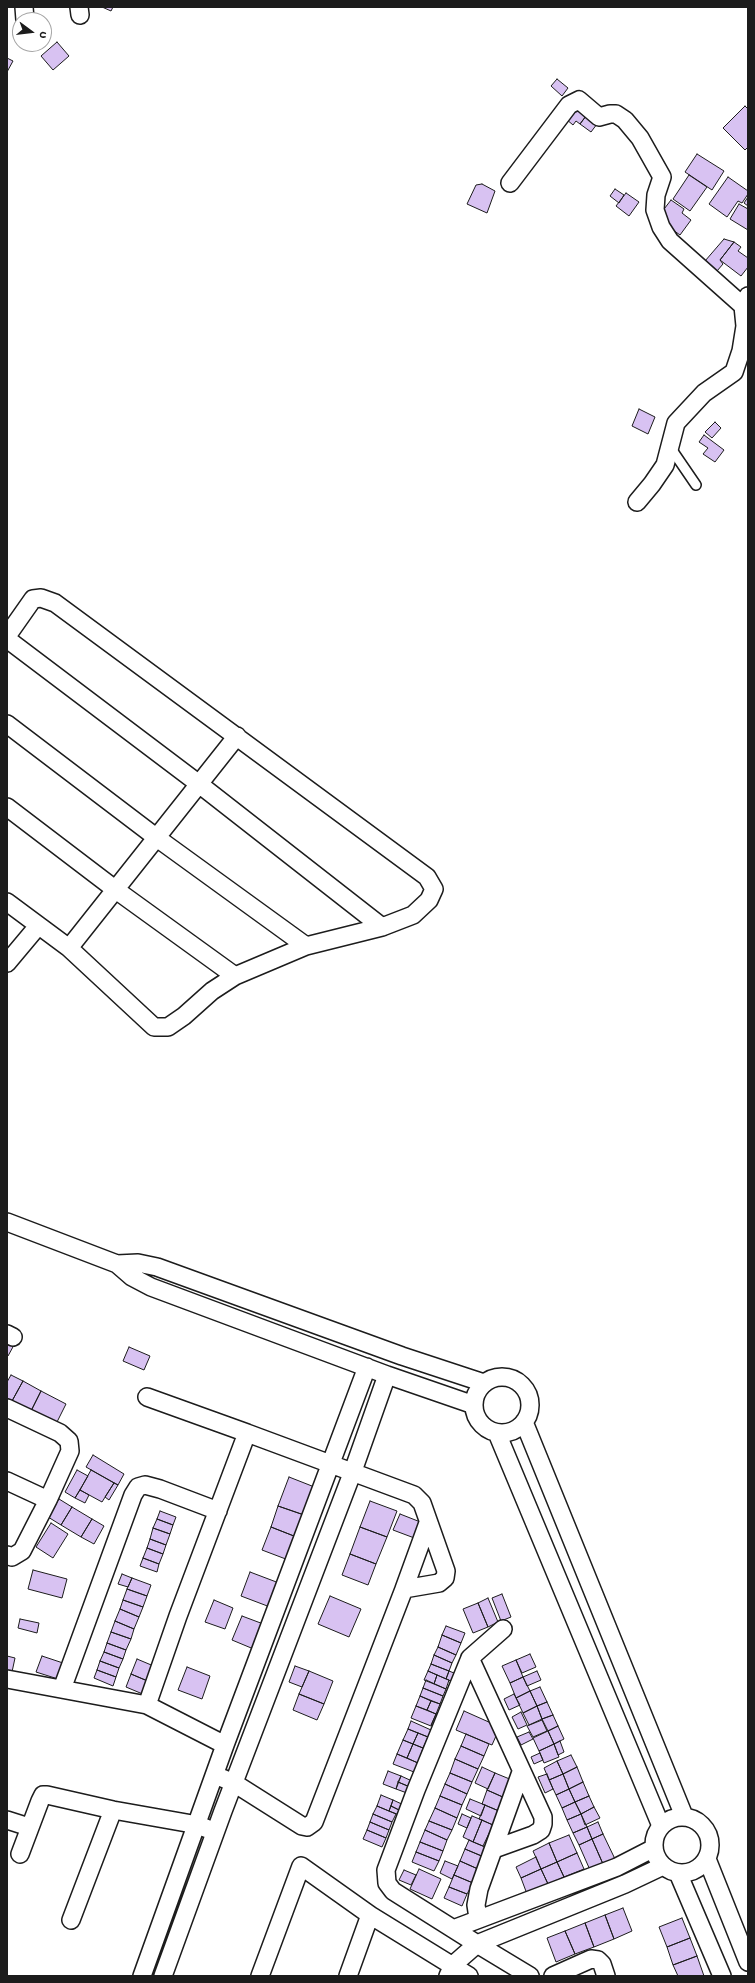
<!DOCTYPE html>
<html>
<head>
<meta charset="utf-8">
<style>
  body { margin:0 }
  #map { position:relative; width:755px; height:1983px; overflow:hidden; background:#fff; font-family:"Gochi Hand",sans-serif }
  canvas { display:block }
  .frame { position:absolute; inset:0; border:8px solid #1c1c1c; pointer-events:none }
  .north { position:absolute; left:12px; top:12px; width:40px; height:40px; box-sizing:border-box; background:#fff; border:1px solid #a4a4a4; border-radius:50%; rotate:105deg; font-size:11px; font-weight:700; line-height:16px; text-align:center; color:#1c1c1c }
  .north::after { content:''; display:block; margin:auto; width:14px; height:18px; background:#1c1c1c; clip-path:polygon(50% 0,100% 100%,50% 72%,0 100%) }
</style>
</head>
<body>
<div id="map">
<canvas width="755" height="1983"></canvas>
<div class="frame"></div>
<div class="north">U</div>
</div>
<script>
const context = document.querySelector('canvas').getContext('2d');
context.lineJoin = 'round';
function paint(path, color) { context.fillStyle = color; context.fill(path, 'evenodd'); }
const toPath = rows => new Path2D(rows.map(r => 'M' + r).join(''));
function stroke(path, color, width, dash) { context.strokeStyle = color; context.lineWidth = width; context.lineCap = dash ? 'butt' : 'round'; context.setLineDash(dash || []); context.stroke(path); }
const building = toPath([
  [102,7,113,7,111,11,102,7],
  [57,42,69,56,53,70,41,56,57,42],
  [7,58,13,61,7,72,7,58],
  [557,79,568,88,562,96,551,86,557,79],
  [745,106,748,109,748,147,745,150,723,128,745,106],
  [575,107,586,116,580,124,576,121,573,125,566,119,575,107],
  [586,116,597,124,591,132,580,124,586,116],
  [697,154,724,171,712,190,685,172,697,154],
  [689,175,707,187,690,211,673,199,689,175],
  [728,177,748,191,748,194,742,203,738,201,727,217,709,204,728,177],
  [482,184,495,191,487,213,467,204,476,185,482,184],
  [615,189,624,195,619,203,610,196,615,189],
  [626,193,639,202,629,216,616,206,626,193],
  [748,197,748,206,744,203,748,197],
  [671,200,684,209,682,213,691,220,680,235,662,222,661,213,671,200],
  [739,204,748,209,748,230,730,219,739,204],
  [724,239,734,242,720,260,723,264,717,271,705,261,724,239],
  [734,242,741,247,738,251,748,258,748,267,741,276,720,260,734,242],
  [639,409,655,417,648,434,632,426,639,409],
  [715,422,721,428,712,438,705,432,715,422],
  [704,435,724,450,715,462,703,454,708,448,699,442,704,435],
  [7,1342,14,1345,8,1356,7,1356,7,1342],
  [129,1347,150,1356,144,1370,123,1361,129,1347],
  [11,1375,23,1381,12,1401,7,1398,7,1382,11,1375],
  [23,1381,41,1391,31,1411,12,1401,23,1381],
  [41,1391,66,1404,56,1424,31,1411,41,1391],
  [93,1455,124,1474,118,1485,86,1467,93,1455],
  [77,1470,88,1476,75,1498,65,1492,77,1470],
  [91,1470,114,1483,102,1502,80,1490,91,1470],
  [289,1477,317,1488,307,1516,278,1506,289,1477],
  [114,1483,118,1485,109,1500,105,1497,114,1483],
  [80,1490,89,1495,85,1503,75,1498,80,1490],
  [59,1499,72,1507,61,1525,48,1517,59,1499],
  [370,1501,397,1511,387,1537,360,1527,370,1501],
  [278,1506,307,1516,299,1538,271,1527,278,1506],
  [72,1507,92,1519,81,1537,61,1525,72,1507],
  [160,1511,176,1517,173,1525,157,1519,160,1511],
  [400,1514,423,1523,417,1539,393,1530,400,1514],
  [92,1519,104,1526,94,1544,81,1537,92,1519],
  [157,1519,173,1525,170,1534,153,1528,157,1519],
  [51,1523,68,1534,53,1558,36,1547,51,1523],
  [271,1527,299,1538,291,1561,262,1550,271,1527],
  [360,1527,387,1537,376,1564,350,1554,360,1527],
  [153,1528,170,1534,166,1545,150,1539,153,1528],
  [150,1539,166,1545,163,1554,147,1548,150,1539],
  [147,1548,163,1554,159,1564,143,1558,147,1548],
  [350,1554,376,1564,368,1585,342,1575,350,1554],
  [143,1558,159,1564,157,1572,140,1566,143,1558],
  [33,1570,67,1579,62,1598,28,1589,33,1570],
  [250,1572,279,1583,270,1607,241,1596,250,1572],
  [122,1574,132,1578,128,1587,118,1584,122,1574],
  [132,1578,151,1585,147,1596,127,1589,132,1578],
  [127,1589,147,1596,143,1607,123,1600,127,1589],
  [502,1594,511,1617,501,1621,492,1598,502,1594],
  [330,1596,361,1609,349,1637,318,1624,330,1596],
  [488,1598,498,1622,488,1627,478,1603,488,1598],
  [123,1600,143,1607,139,1617,120,1609,123,1600],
  [214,1600,233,1608,225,1629,205,1622,214,1600],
  [478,1603,488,1627,473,1633,463,1609,478,1603],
  [120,1609,139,1617,134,1629,115,1621,120,1609],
  [242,1616,266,1625,256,1650,232,1640,242,1616],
  [20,1619,39,1623,37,1633,18,1628,20,1619],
  [115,1621,134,1629,131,1639,111,1632,115,1621],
  [446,1626,465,1633,461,1643,442,1635,446,1626],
  [111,1632,131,1639,126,1650,107,1643,111,1632],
  [442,1635,461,1643,456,1655,438,1647,442,1635],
  [107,1643,126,1650,123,1659,104,1652,107,1643],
  [438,1647,456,1655,452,1663,434,1655,438,1647],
  [104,1652,123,1659,119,1668,100,1661,104,1652],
  [530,1654,536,1667,522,1673,516,1660,530,1654],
  [434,1655,452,1663,449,1671,431,1664,434,1655],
  [7,1656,15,1658,12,1672,7,1671,7,1656],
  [42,1656,63,1663,58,1679,36,1672,42,1656],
  [137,1659,156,1667,150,1682,131,1674,137,1659],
  [516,1660,523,1677,510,1683,502,1666,516,1660],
  [100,1661,119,1668,116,1677,97,1670,100,1661],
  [431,1664,449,1671,446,1679,428,1671,431,1664],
  [295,1666,309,1671,302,1687,289,1682,295,1666],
  [187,1667,210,1676,202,1699,178,1690,187,1667],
  [97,1670,116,1677,113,1686,94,1678,97,1670],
  [309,1671,333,1681,324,1704,299,1694,309,1671],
  [428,1671,437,1675,434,1684,424,1680,428,1671],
  [449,1671,459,1675,456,1683,446,1679,449,1671],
  [537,1671,541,1680,527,1686,523,1677,537,1671],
  [131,1674,150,1682,145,1695,126,1687,131,1674],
  [437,1675,449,1680,446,1689,434,1684,437,1675],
  [523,1677,530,1691,516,1698,510,1683,523,1677],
  [426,1680,446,1689,443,1696,423,1688,426,1680],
  [540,1687,547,1702,537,1706,530,1691,540,1687],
  [423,1688,443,1696,440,1704,420,1696,423,1688],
  [530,1691,537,1706,523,1713,516,1698,530,1691],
  [299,1694,324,1704,317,1720,293,1710,299,1694],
  [514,1694,520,1705,509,1710,504,1699,514,1694],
  [420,1696,431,1701,427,1710,416,1706,420,1696],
  [431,1701,440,1704,436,1714,427,1710,431,1701],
  [547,1702,553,1715,542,1719,537,1706,547,1702],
  [416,1706,436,1714,431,1726,411,1718,416,1706],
  [537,1706,542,1719,529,1725,523,1713,537,1706],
  [464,1711,500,1727,492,1745,456,1730,464,1711],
  [521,1712,527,1725,518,1729,512,1717,521,1712],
  [436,1714,442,1717,437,1728,431,1725,436,1714],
  [553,1715,558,1726,548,1731,542,1719,553,1715],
  [542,1720,547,1731,533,1737,527,1726,542,1720],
  [411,1721,431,1730,428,1737,408,1729,411,1721],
  [558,1726,564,1739,554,1744,548,1731,558,1726],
  [408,1729,418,1733,413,1744,403,1740,408,1729],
  [548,1731,554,1744,539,1751,533,1738,548,1731],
  [529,1732,533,1739,521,1745,517,1737,529,1732],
  [418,1733,428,1737,423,1748,413,1744,418,1733],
  [466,1734,489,1744,484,1756,461,1746,466,1734],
  [403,1740,413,1744,407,1758,397,1754,403,1740],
  [560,1741,564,1752,558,1755,554,1744,560,1741],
  [413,1744,423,1748,418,1763,407,1758,413,1744],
  [554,1744,559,1757,544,1763,539,1751,554,1744],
  [461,1746,484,1756,478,1769,455,1759,461,1746],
  [540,1753,543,1760,534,1764,531,1757,540,1753],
  [397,1754,418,1763,414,1772,393,1764,397,1754],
  [571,1755,577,1767,563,1774,557,1761,571,1755],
  [455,1759,478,1769,472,1782,450,1773,455,1759],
  [557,1761,563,1774,549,1780,544,1768,557,1761],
  [482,1767,495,1773,488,1789,475,1783,482,1767],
  [577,1767,583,1782,569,1789,563,1774,577,1767],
  [388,1771,401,1776,396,1789,383,1784,388,1771],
  [450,1773,472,1782,467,1794,445,1784,450,1773],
  [495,1773,512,1780,505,1798,487,1790,495,1773],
  [547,1774,553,1789,545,1793,538,1777,547,1774],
  [563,1774,569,1789,556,1795,549,1780,563,1774],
  [401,1776,412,1781,410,1787,398,1782,401,1776],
  [398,1782,410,1787,407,1793,396,1789,398,1782],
  [583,1782,589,1796,575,1802,569,1789,583,1782],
  [445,1784,467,1794,462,1805,440,1796,445,1784],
  [569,1789,575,1802,562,1808,556,1795,569,1789],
  [487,1790,505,1798,499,1811,482,1804,487,1790],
  [381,1795,393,1800,389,1811,377,1806,381,1795],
  [440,1796,462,1805,457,1818,435,1808,440,1796],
  [589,1796,594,1807,581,1814,575,1802,589,1796],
  [470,1799,485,1805,481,1816,466,1809,470,1799],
  [393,1800,406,1806,403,1812,391,1806,393,1800],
  [575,1802,581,1814,567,1820,562,1808,575,1802],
  [485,1805,499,1811,493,1825,479,1819,485,1805],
  [377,1806,396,1814,392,1822,373,1814,377,1806],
  [391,1806,403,1812,402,1816,389,1811,391,1806],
  [594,1807,600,1818,585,1825,581,1814,594,1807],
  [435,1808,457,1818,452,1830,429,1821,435,1808],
  [373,1814,392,1822,389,1830,370,1822,373,1814],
  [462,1814,471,1818,467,1828,458,1824,462,1814],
  [581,1814,587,1827,573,1833,567,1820,581,1814],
  [472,1816,482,1820,473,1842,463,1837,472,1816],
  [482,1820,493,1825,483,1846,473,1842,482,1820],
  [429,1821,452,1830,447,1840,425,1830,429,1821],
  [370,1822,389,1830,386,1838,367,1830,370,1822],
  [598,1822,603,1834,592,1839,587,1827,598,1822],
  [587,1827,592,1839,579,1845,573,1833,587,1827],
  [367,1830,386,1838,382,1847,363,1839,367,1830],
  [425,1830,447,1840,443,1851,420,1842,425,1830],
  [603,1834,615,1859,603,1864,592,1839,603,1834],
  [569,1835,577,1853,557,1862,549,1843,569,1835],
  [592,1839,603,1864,590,1870,579,1845,592,1839],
  [469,1840,487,1848,484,1857,465,1849,469,1840],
  [420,1842,443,1851,439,1861,416,1852,420,1842],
  [549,1843,557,1862,541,1869,533,1851,549,1843],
  [465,1849,484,1857,478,1869,460,1861,465,1849],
  [416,1852,439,1861,434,1871,412,1862,416,1852],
  [577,1853,584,1869,564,1877,557,1862,577,1853],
  [536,1857,541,1869,521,1878,516,1867,536,1857],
  [445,1861,458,1866,452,1879,440,1873,445,1861],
  [460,1861,478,1869,473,1883,454,1875,460,1861],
  [557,1862,564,1877,548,1884,541,1869,557,1862],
  [419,1869,441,1879,432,1899,410,1889,419,1869],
  [541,1869,548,1884,527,1894,521,1878,541,1869],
  [404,1870,416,1875,411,1885,399,1880,404,1870],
  [454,1875,473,1883,467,1894,449,1887,454,1875],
  [449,1887,467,1894,462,1906,444,1898,449,1887],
  [623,1908,632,1931,614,1939,605,1915,623,1908],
  [605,1915,614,1939,594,1947,585,1923,605,1915],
  [682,1918,690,1938,667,1947,659,1927,682,1918],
  [585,1923,594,1947,575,1954,565,1931,585,1923],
  [565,1931,575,1954,556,1962,547,1938,565,1931],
  [690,1938,697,1956,673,1965,667,1947,690,1938],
  [697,1956,704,1976,678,1976,673,1965,697,1956]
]);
const service = toPath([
  [670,447,696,485]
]);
const minor = toPath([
  [24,7,25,20],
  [79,7,80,15],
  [510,183,569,105,579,100,599,117,610,114,616,114,625,120,640,138,662,177,656,195,655,210,661,227,670,241,743,306],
  [637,502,652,484,665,465,676,423,704,393,734,372,741,351,745,326,743,306,748,296],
  [7,636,33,599,41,598,55,603,427,877,434,889,429,900,413,915,382,927,306,946,235,976,212,991,184,1016,168,1027,154,1027,69,948,7,902],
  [7,639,199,784,382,927],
  [7,724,157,838,306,946],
  [7,807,116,890,235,976],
  [69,948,237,736],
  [7,963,38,926],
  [7,1222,117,1264,132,1277,151,1287,387,1375,474,1405],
  [117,1264,138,1263,157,1267,402,1356,484,1383],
  [7,1334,13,1337],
  '474 1405a28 28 0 1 1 56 0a28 28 0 1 1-56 0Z',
  [147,1397,247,1433],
  [7,1408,60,1433,69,1441,70,1451,48,1500],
  [524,1422,684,1816],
  [497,1433,661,1826],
  [7,1481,48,1500,22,1551,12,1557,7,1555],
  [404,1589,428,1523],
  [7,1679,147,1705,178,1616,247,1433,414,1495,422,1503,446,1571,445,1578,439,1583,404,1589,314,1822,307,1827,302,1826,234,1783,215,1775],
  [62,1689,133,1495,138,1487,145,1485,160,1489,218,1511],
  [147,1705,225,1745],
  '654 1845a28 28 0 1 1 56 0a28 28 0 1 1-56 0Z',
  [7,1820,29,1827],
  [494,1849,533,1835,541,1830,543,1824,543,1817,470,1658,503,1629],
  [20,1854,40,1801,43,1795,47,1795,113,1810,198,1825,208,1829],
  [707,1859,748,1962],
  [678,1873,722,1976],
  [478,1918,476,1905,479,1889,521,1772],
  [71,1920,113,1810],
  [453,1929,617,1867,654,1848],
  [477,1944,625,1884,663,1866],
  [477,1944,530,1976],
  [142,1976,225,1745,367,1367],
  [163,1976,223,1811,353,1471,387,1375],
  [260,1976,301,1866,370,1915],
  [348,1976,370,1915,469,1976],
  [448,1976,453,1965,477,1944,393,1891,387,1883,386,1870,416,1790,470,1658],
  [553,1976,591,1959,598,1960,602,1964,606,1976]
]);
paint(building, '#d8c2f2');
stroke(building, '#1c1c1c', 1);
stroke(service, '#1c1c1c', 12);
stroke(minor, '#1c1c1c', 20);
stroke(service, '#fff', 9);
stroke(minor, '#fff', 17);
</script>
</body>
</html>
